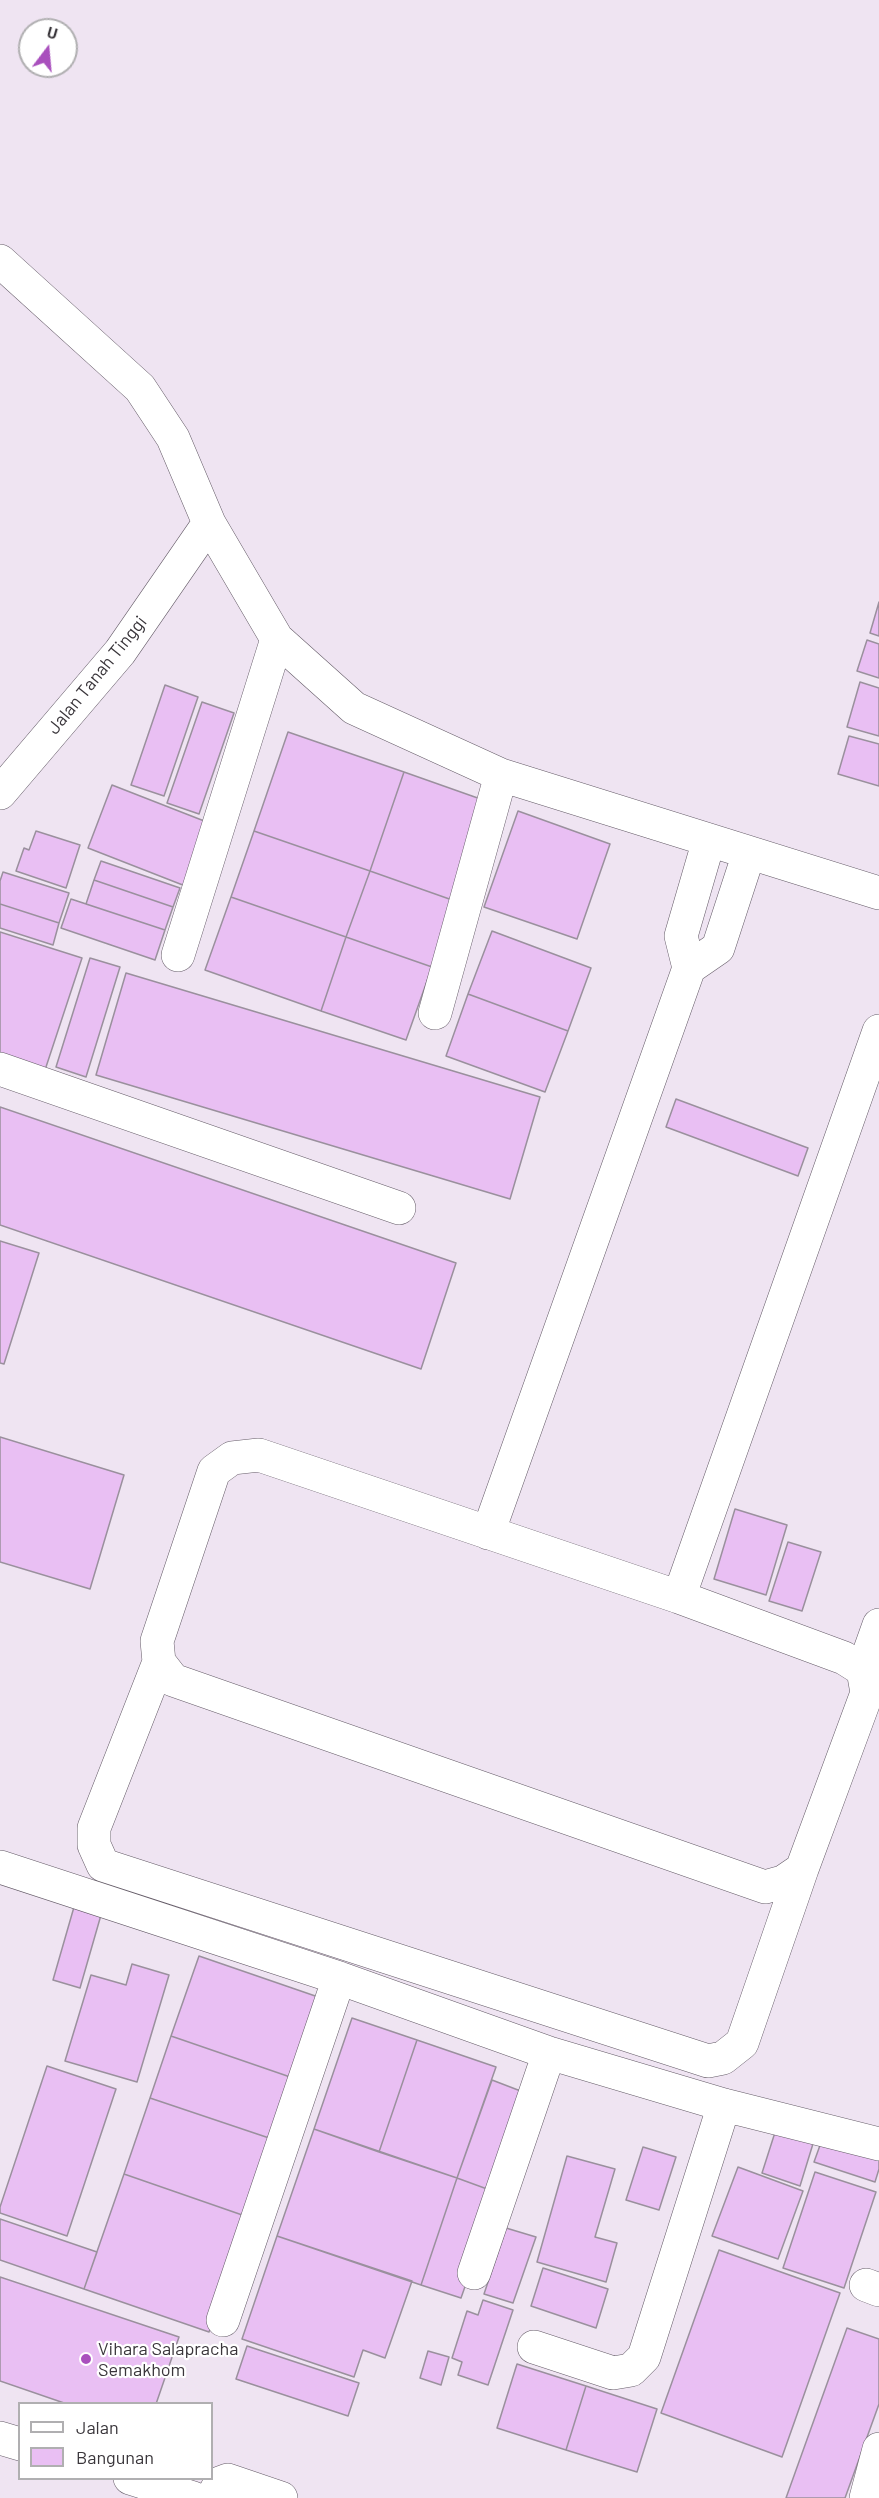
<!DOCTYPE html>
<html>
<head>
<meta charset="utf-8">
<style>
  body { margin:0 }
  #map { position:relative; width:879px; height:2498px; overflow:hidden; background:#efe4f2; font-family:Barlow,sans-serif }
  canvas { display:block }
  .legend { position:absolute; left:18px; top:2402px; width:195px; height:78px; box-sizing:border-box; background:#fff; border:2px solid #b0afb1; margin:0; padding:8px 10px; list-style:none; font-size:18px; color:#3a363b }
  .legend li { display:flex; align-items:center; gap:12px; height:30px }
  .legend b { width:30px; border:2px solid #b0afb1 }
  .north { position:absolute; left:18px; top:18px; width:60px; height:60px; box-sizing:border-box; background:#fff; border:2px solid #b0afb1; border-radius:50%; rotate:16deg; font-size:16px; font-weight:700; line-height:24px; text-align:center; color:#3a363b }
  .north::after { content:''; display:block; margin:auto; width:21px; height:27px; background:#a950bd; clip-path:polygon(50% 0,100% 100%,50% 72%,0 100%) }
</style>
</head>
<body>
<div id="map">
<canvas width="879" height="2498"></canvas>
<ul class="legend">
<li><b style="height:8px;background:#fff"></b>Jalan</li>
<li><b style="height:16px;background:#e9bff3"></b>Bangunan</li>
</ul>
<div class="north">U</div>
</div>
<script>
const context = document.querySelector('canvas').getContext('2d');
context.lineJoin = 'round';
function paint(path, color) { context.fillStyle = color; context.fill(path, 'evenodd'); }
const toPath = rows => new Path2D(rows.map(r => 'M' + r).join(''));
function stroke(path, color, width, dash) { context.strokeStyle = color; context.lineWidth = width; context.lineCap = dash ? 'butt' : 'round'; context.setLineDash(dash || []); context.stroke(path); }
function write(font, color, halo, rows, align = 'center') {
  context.font = font + ' Barlow,sans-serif'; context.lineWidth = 4.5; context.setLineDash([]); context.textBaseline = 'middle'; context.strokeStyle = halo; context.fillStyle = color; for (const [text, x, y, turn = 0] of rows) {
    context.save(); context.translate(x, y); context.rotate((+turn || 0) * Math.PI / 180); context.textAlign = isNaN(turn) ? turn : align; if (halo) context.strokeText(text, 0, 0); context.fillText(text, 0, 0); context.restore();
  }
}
const building = toPath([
  [879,602,879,636,870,633,879,602],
  [867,640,879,644,879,678,857,671,867,640],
  [860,682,879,688,879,736,847,727,860,682],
  [165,685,198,697,164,796,131,785,165,685],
  [202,702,234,713,199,814,167,803,202,702],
  [288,732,404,772,370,871,254,831,288,732],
  [849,736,879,744,879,786,838,774,849,736],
  [404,772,489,802,455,901,370,871,404,772],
  [112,785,217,826,193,889,88,848,112,785],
  [518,811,610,844,577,939,484,907,518,811],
  [36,831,80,845,66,888,16,871,24,848,29,850,36,831],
  [254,831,370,871,346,937,231,897,254,831],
  [101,861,180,888,173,907,94,880,101,861],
  [370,871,455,901,432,967,346,937,370,871],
  [3,872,69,893,59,923,0,904,0,881,3,872],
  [94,880,173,907,165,930,86,904,94,880],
  [231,897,346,937,321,1011,205,970,231,897],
  [71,899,165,930,155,960,61,928,71,899],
  [0,904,59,923,53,945,0,928,0,904],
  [492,931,591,968,568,1031,468,994,492,931],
  [0,932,82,958,45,1070,0,1056,0,932],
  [346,937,432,967,406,1040,321,1011,346,937],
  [90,958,120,967,86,1077,56,1067,90,958],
  [126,973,540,1097,510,1199,96,1075,126,973],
  [468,994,568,1031,545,1092,446,1056,468,994],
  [676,1099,808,1148,798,1176,666,1127,676,1099],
  [0,1107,456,1263,421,1369,0,1225,0,1107],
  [0,1241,39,1253,4,1364,0,1363,0,1241],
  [0,1437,124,1475,90,1589,0,1562,0,1437],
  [735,1509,787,1525,766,1595,714,1579,735,1509],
  [788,1542,821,1552,802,1611,769,1601,788,1542],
  [74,1907,101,1915,80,1988,53,1980,74,1907],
  [199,1956,324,1999,296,2079,171,2036,199,1956],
  [132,1964,169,1975,137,2082,65,2061,91,1975,126,1985,132,1964],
  [352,2018,417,2040,379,2152,314,2129,352,2018],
  [171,2036,296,2079,275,2140,150,2098,171,2036],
  [417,2040,496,2067,457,2178,379,2152,417,2040],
  [47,2066,116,2089,67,2236,0,2213,0,2207,47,2066],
  [492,2080,531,2095,498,2193,457,2178,492,2080],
  [150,2098,275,2140,248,2217,124,2174,150,2098],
  [778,2123,816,2134,800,2186,762,2173,778,2123],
  [314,2129,457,2178,421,2285,277,2236,314,2129],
  [823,2137,879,2156,879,2169,875,2182,814,2162,823,2137],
  [643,2147,676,2157,659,2210,626,2200,643,2147],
  [567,2156,615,2169,595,2237,617,2243,606,2282,537,2262,567,2156],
  [738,2167,803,2191,778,2259,712,2236,738,2167],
  [815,2172,876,2192,844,2288,783,2268,815,2172],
  [124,2174,248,2217,209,2332,84,2289,124,2174],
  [457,2178,498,2193,461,2298,421,2285,457,2178],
  [0,2219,97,2252,84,2289,0,2260,0,2219],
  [506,2228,536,2237,513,2303,484,2294,506,2228],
  [277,2236,412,2281,385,2358,363,2350,354,2377,242,2339,277,2236],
  [719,2250,840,2293,782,2457,661,2413,719,2250],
  [543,2268,608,2289,596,2328,531,2306,543,2268],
  [0,2277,179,2337,156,2404,67,2404,0,2381,0,2277],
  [483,2300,513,2310,488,2385,458,2375,462,2362,452,2358,467,2311,478,2315,483,2300],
  [847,2328,879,2339,879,2404,845,2498,786,2498,847,2328],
  [247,2346,359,2383,348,2416,236,2379,247,2346],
  [428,2351,449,2357,441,2385,420,2378,428,2351],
  [517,2364,586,2386,566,2450,497,2428,517,2364],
  [586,2386,657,2409,637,2472,566,2450,586,2386]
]);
const minor = toPath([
  [0,261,140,388,173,438,209,523,277,639,354,708,501,775,879,893],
  [0,793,120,652,209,523],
  [178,955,277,639],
  [689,968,718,948,749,853],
  [435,1013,501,775],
  [0,1069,399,1208],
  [259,1455,679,1597,844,1658,863,1670,867,1693,802,1869,783,1882,765,1887,173,1680,159,1662,157,1641,214,1471,232,1458,259,1455],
  [488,1533,689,968,681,936,709,840],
  [679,1597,879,1031],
  [159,1662,94,1828,94,1845,103,1865,708,2061,723,2058,742,2043,802,1869],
  [863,1670,879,1625],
  [0,1867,339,1978,549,2053,724,2105,879,2144],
  [474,2273,549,2053],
  [866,2285,879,2290],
  [223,2320,339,1978],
  [534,2347,613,2373,631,2370,644,2357,724,2105],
  [0,2438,20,2444],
  [130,2478,193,2498],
  [212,2498,220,2483,228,2480,281,2498],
  [866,2498,879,2449]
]);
const markers = [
  [86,2359,6,"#a950bd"]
];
const streetNames = [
  ["Jalan Tanah Tinggi",97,675,-51]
];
const poiNames = [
  ["Vihara Salapracha",98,2349],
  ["Semakhom",98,2370]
];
paint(building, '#e9bff3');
stroke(building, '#9a909d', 1.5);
stroke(minor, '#655c68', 34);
stroke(minor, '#fff', 33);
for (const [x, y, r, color] of markers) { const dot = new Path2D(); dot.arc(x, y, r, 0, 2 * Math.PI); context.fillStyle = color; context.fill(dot); stroke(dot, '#fff', 2); }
write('18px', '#3a363b', '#fff', streetNames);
write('18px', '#3a363b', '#fff', poiNames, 'left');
</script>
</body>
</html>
